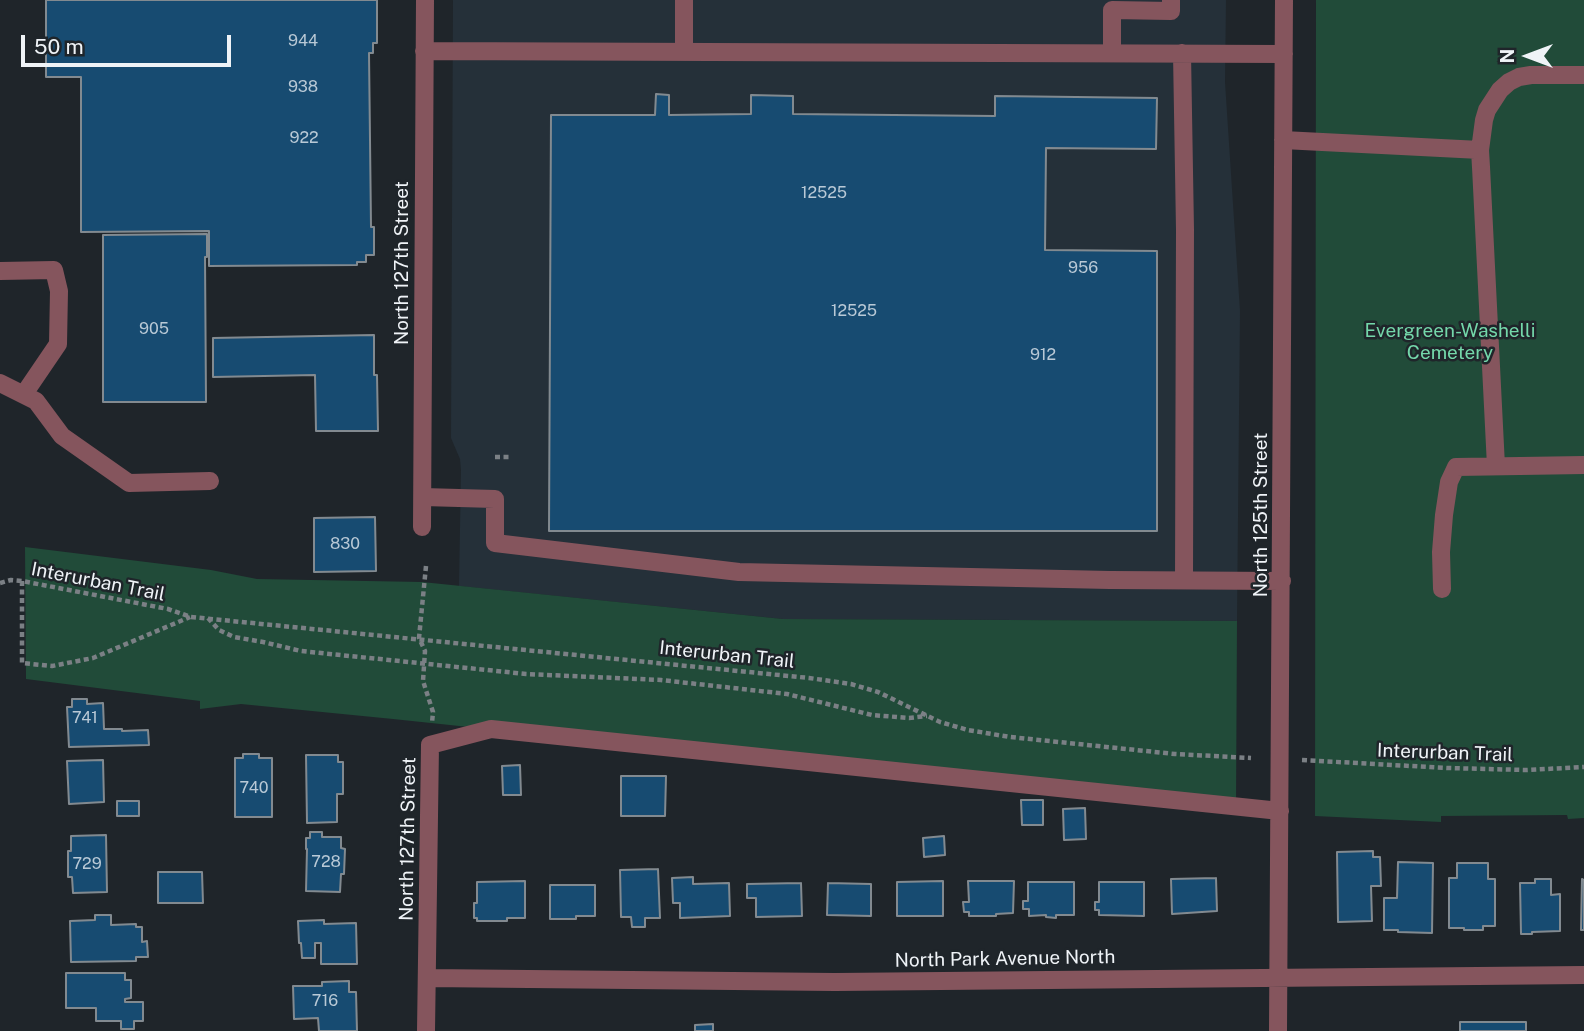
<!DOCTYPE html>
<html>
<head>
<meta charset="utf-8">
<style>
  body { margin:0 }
  #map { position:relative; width:1584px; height:1031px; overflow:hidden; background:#1f252a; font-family:"Public Sans",sans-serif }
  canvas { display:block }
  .north { position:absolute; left:1493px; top:21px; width:70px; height:70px; -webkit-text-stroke:5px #1f252a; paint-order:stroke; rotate:270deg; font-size:19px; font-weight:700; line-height:28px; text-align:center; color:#eff3f7 }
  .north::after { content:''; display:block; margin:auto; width:24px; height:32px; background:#eff3f7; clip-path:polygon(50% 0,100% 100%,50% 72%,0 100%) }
  .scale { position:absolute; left:21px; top:35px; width:210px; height:32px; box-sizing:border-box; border:4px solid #eff3f7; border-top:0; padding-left:9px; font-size:21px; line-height:24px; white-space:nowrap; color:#eff3f7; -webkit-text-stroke:5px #1f252a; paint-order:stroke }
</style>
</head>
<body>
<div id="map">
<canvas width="1584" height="1031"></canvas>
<div class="north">N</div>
<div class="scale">50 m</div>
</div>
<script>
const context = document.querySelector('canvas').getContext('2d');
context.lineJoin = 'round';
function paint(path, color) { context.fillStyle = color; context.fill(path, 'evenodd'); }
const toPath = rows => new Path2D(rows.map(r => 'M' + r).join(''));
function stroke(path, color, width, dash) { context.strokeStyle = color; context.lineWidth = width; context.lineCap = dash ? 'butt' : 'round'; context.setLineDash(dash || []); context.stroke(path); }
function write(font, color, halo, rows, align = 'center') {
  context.font = font + ' "Public Sans",sans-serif'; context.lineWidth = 5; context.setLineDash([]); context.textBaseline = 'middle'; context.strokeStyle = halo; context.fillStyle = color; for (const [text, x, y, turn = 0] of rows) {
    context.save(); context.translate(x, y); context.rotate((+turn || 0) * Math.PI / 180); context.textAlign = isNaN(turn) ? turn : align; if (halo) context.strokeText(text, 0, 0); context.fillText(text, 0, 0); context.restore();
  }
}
const built = toPath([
  [453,0,1226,0,1225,82,1240,311,1237,621,783,619,459,586,461,470,460,459,451,438]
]);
const green = toPath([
  [1316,0,1584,0,1584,818,1568,819,1567,815,1441,816,1441,822,1315,816],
  [25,547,211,570,257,579,422,582,783,619,1237,621,1236,808,393,719,241,704,200,709,200,701,26,679]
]);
const building = toPath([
  [46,0,377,0,377,43,373,43,373,53,369,53,371,227,374,227,374,255,366,255,366,262,357,262,357,265,209,266,209,231,81,232,81,77,46,77,46,0],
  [656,94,669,95,669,115,751,114,751,95,793,96,793,114,995,116,995,96,1157,98,1156,149,1046,148,1045,250,1157,251,1157,531,549,531,551,115,655,115,656,94],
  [207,234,207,257,205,257,206,402,103,402,103,235,207,234],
  [374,335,374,375,377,375,378,431,316,431,315,375,213,377,213,338,374,335],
  [375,517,376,571,314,572,314,518,375,517],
  [72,699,87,699,87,704,103,703,104,729,122,729,122,731,148,730,149,745,69,747,67,707,72,707,72,699],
  [243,754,259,754,259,758,272,758,272,817,235,817,235,758,243,758,243,754],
  [306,755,338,755,338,762,343,762,343,794,337,794,337,822,307,823,306,755],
  [103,760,104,802,69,804,67,761,103,760],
  [520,765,521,795,503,795,502,766,520,765],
  [621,776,666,776,665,816,621,816,621,776],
  [1021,800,1043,800,1043,825,1022,825,1021,800],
  [117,801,139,801,139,816,117,816,117,801],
  [1085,808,1086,839,1064,840,1063,809,1085,808],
  [310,832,322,832,322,837,341,837,341,848,345,849,344,874,341,874,340,892,306,891,307,849,306,849,306,838,310,838,310,832],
  [106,835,107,892,73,893,72,877,68,877,68,851,71,851,71,836,106,835],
  [944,836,945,855,924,857,923,838,944,836],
  [1373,851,1373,857,1380,857,1381,886,1371,886,1372,921,1338,922,1337,852,1373,851],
  [1398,862,1433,863,1432,933,1398,932,1398,930,1384,930,1384,898,1397,898,1398,862],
  [1457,863,1488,863,1488,879,1495,879,1495,926,1483,926,1483,930,1464,930,1464,928,1449,928,1449,878,1457,878,1457,863],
  [658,869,660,918,645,918,645,927,632,927,631,917,621,917,620,870,658,869],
  [158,872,202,872,203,903,158,903,158,872],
  [693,877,693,884,729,883,730,916,680,918,680,903,673,903,672,878,693,877],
  [1216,878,1217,911,1172,914,1171,879,1216,878],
  [1535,879,1551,879,1551,895,1560,894,1560,931,1532,932,1532,934,1521,934,1520,883,1535,883,1535,879],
  [1582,879,1584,880,1584,930,1581,930,1582,879],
  [525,881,525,918,507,918,507,921,477,921,477,918,474,918,474,903,477,903,477,882,525,881],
  [943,881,943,916,897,916,897,882,943,881],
  [968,881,1014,881,1013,913,996,914,996,916,969,916,969,912,964,912,963,902,969,902,968,881],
  [1028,882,1074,882,1074,915,1056,915,1056,918,1046,917,1046,915,1029,916,1029,909,1023,909,1023,901,1028,901,1028,882],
  [1099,882,1144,882,1144,916,1099,915,1099,910,1095,910,1095,902,1099,902,1099,882],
  [801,883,802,916,756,917,756,898,747,898,747,884,801,883],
  [828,883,871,884,871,916,827,915,828,883],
  [550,885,595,885,595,916,576,916,576,919,550,919,550,885],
  [95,915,111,915,111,925,136,924,136,927,142,927,142,942,147,941,148,957,136,957,136,961,71,962,70,921,95,920,95,915],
  [324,920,324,924,356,923,357,964,321,964,321,943,315,943,315,958,302,958,301,943,299,943,298,921,324,920],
  [66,973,125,973,125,980,131,980,131,998,125,999,125,1002,143,1002,143,1021,134,1021,134,1029,121,1029,121,1021,96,1021,96,1008,66,1008,66,973],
  [349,981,349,992,356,992,357,1031,319,1031,318,1018,294,1019,293,986,322,986,322,982,349,981],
  [1460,1022,1526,1022,1526,1031,1460,1031,1460,1022],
  [713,1024,713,1031,695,1031,695,1025,713,1024]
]);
const path = toPath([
  [495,457,509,457],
  [426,566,419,638,425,651,423,681,433,712,432,723],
  [22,581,22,663,52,666,93,658,190,617],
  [0,583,11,580,22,581,168,609,191,617,809,678,851,684,878,692,940,722,968,730,1010,737,1175,754,1251,758],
  [208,618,219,630,234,637,263,642,301,651,526,674,661,680,787,694,872,715,909,718,927,716],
  [1302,760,1447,768,1527,770,1584,767]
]);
const minor = toPath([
  [424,51,1284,54],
  [684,52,684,0],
  [1112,53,1112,10,1171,11,1171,0],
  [1182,53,1185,230,1184,580],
  [1283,140,1480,150],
  [0,271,54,270,59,291,58,344,24,394],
  [0,383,36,401,62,436,129,483,210,481],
  [1496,466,1481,167,1480,150,1484,120,1487,110,1500,90,1509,82,1519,77,1531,75,1584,75],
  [423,497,495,499,495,543,739,572,1110,580,1282,581],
  [422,527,425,0],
  [1442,589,1441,552,1444,515,1449,482,1456,467,1584,465],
  [427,978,835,982,1584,975],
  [426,1031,430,745,491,729,1280,811],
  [1278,1031,1284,0]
]);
const numberNames = [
  ["944",303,41],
  ["938",303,87],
  ["922",304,138],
  ["12525",824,193],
  ["956",1083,268],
  ["12525",854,311],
  ["905",154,329],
  ["912",1043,355],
  ["830",345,544],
  ["741",85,718],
  ["740",254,788],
  ["728",326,862],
  ["729",87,864],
  ["716",325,1001]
];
const streetNames = [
  ["North 127th Street",402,263,-90],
  ["North 125th Street",1261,515,-90],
  ["Interurban Trail",98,582,11],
  ["Interurban Trail",727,655,6],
  ["Interurban Trail",1445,753,2],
  ["North 127th Street",408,839,-89],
  ["North Park Avenue North",1005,959,-1]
];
const parkNames = [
  ["Evergreen-Washelli",1450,331],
  ["Cemetery",1450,353]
];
paint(built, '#253039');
paint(green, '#214b39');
paint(building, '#174b71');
stroke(building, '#828a90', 2);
stroke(path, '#7b8085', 4.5, [5, 3.5]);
stroke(minor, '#85555d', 18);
write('16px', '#b9c9d6', null, numberNames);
write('19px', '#eff3f7', '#1f252a', streetNames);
write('19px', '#74d7aa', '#1f252a', parkNames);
</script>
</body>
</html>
